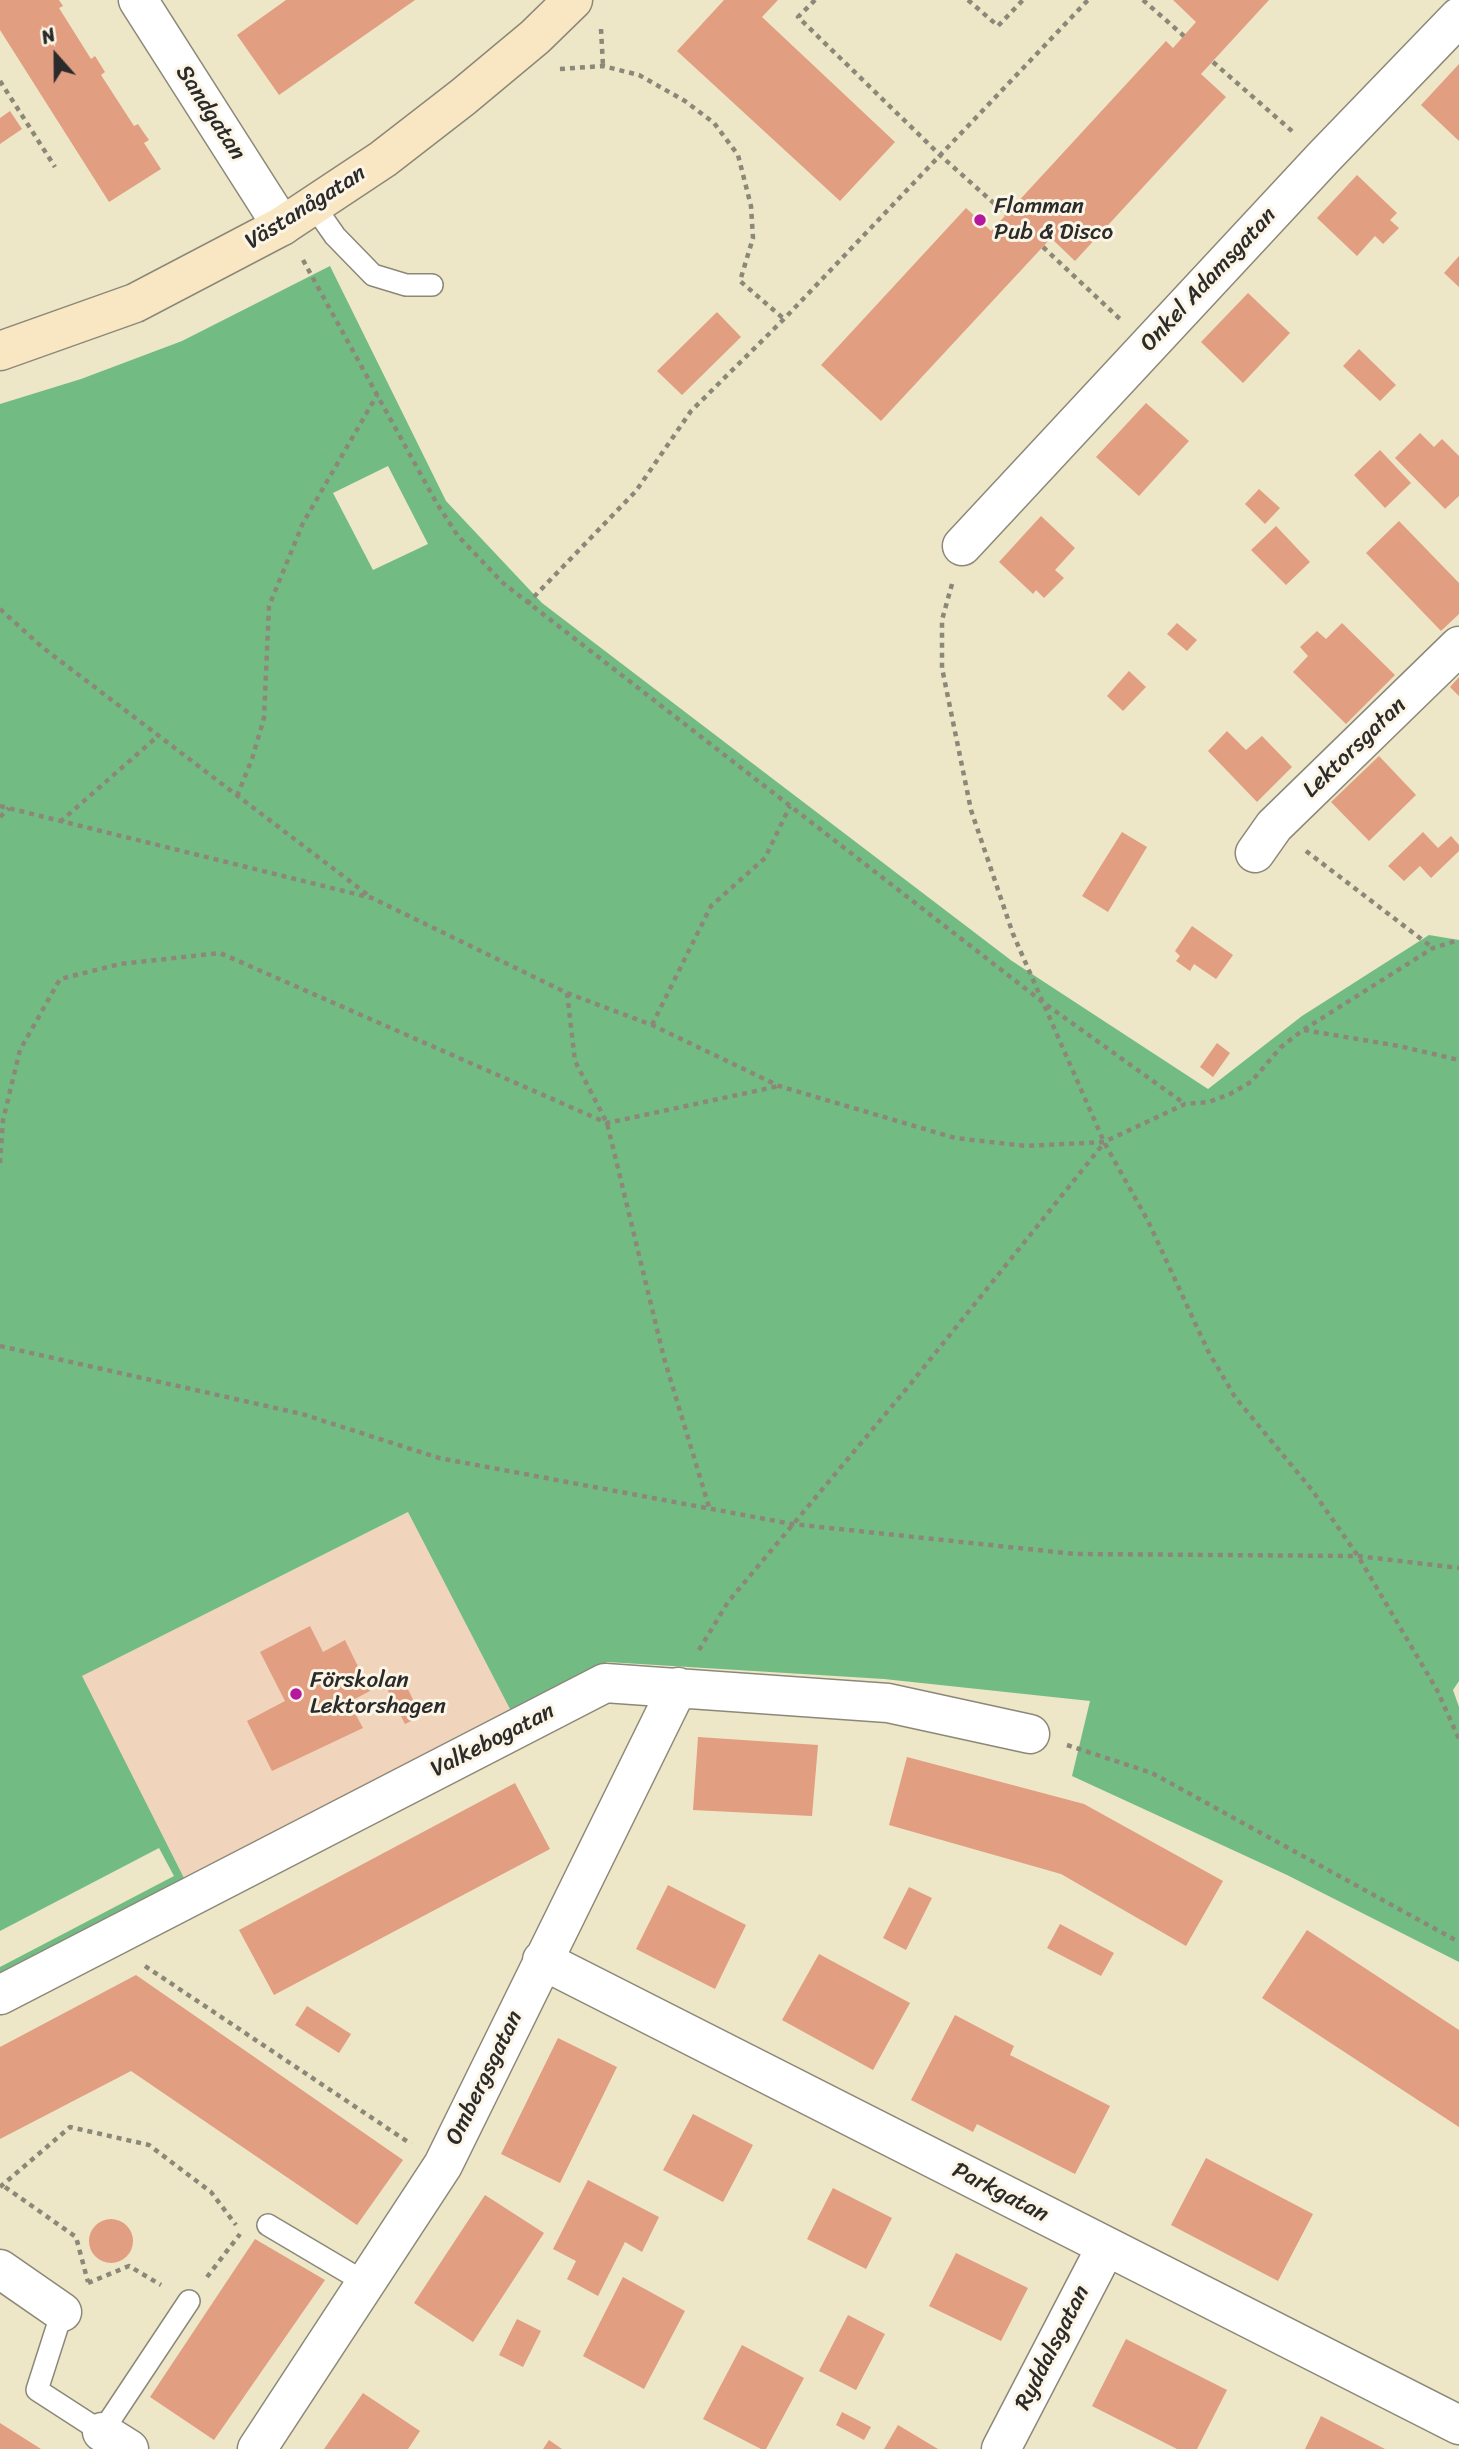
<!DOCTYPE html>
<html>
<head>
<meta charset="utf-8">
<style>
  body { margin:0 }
  #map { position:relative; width:1459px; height:2449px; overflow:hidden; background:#ede6c7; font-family:Sriracha,sans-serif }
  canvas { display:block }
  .north { position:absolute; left:21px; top:21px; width:70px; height:70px; -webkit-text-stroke:5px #fcf5e5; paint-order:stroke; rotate:339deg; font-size:19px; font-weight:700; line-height:28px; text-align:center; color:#2b2b2b }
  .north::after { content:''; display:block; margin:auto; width:24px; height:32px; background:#2b2b2b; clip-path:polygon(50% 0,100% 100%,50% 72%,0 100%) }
</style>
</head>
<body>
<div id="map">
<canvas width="1459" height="2449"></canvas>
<div class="north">N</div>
</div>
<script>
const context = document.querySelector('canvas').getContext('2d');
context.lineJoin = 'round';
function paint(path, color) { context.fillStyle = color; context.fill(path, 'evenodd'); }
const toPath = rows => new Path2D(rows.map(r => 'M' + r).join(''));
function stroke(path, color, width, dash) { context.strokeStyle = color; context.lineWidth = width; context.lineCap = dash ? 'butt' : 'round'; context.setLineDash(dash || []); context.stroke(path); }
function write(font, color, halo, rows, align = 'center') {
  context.font = font + ' Sriracha,sans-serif'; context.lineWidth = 6; context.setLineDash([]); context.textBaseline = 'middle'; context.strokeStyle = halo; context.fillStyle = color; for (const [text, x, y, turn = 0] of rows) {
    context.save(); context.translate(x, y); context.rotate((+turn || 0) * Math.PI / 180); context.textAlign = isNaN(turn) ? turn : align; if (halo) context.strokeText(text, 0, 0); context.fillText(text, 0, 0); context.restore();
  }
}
const built = toPath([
  [409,1512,511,1711,185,1880,81,1676]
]);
const forest = toPath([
  [330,266,446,501,542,603,1012,961,1208,1089,1302,1016,1429,935,1459,940,1459,1681,1453,1690,1459,1707,1459,1962,1287,1875,1072,1776,1090,1701,884,1679,607,1662,511,1711,408,1512,82,1676,185,1880,0,1975,0,1967,174,1876,159,1848,0,1931,0,404,81,379,182,341],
  [388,466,428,544,373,570,333,493]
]);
const building = toPath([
  [0,0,59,0,63,6,59,8,91,59,95,56,105,72,101,75,134,126,138,124,144,133,149,140,144,143,161,169,109,202,0,30],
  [286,0,415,0,279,95,237,35],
  [724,0,778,0,762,17,895,142,840,201,677,51],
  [1173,0,1269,0,1201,74,1226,97,1075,261,1051,238,881,421,821,365,966,208,991,231,1166,41,1173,48,1196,22],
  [1459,64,1459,141,1421,105],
  [10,111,22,129,0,144,0,118],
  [1357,175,1397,213,1390,220,1399,228,1383,244,1375,236,1357,256,1317,218],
  [1459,256,1459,287,1444,273],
  [1248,293,1290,333,1243,383,1201,342],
  [717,312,741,337,682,395,657,371],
  [1359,349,1396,385,1380,401,1343,366],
  [1146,403,1189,441,1139,496,1096,457],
  [1420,433,1434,447,1442,439,1459,456,1459,496,1445,509,1395,458],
  [1380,450,1411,483,1385,508,1354,475],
  [1259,489,1280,508,1265,524,1245,504],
  [1041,516,1075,548,1055,570,1064,578,1044,598,1036,590,1033,594,999,562],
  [1399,521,1459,583,1459,614,1441,631,1366,553],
  [1276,526,1310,562,1286,585,1251,550],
  [1177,623,1197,640,1187,651,1167,634],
  [1342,623,1395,675,1346,724,1293,672,1308,656,1300,647,1317,631,1326,639],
  [1129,671,1146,687,1123,711,1107,696],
  [1459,677,1459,696,1450,687],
  [1227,731,1246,750,1262,736,1292,767,1257,802,1208,751],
  [1379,756,1416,795,1369,841,1331,802],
  [1122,832,1147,847,1108,912,1082,896],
  [1423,832,1438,848,1451,836,1459,845,1459,851,1431,878,1420,866,1404,881,1388,866],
  [1192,926,1233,955,1216,979,1194,964,1190,971,1176,961,1180,956,1175,951],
  [1217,1043,1230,1053,1213,1077,1200,1067],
  [310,1626,323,1652,345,1640,370,1691,349,1702,363,1728,272,1771,247,1721,285,1701,260,1652],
  [402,1677,421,1716,405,1724,385,1685],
  [698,1737,818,1745,812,1816,693,1810],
  [907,1757,1084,1804,1223,1881,1186,1946,1061,1874,889,1825],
  [515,1783,550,1849,274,1995,239,1930],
  [668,1885,746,1925,715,1989,636,1949],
  [909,1887,932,1898,906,1950,883,1938],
  [1060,1924,1114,1953,1101,1976,1047,1948],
  [1307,1930,1459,2030,1459,2127,1262,1998],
  [819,1954,910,2003,873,2070,782,2020],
  [136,1975,403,2160,357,2225,131,2071,0,2139,0,2047],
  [307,2006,351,2034,339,2053,295,2025],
  [955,2015,1014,2046,1010,2055,1110,2106,1075,2174,977,2124,973,2132,911,2100],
  [558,2038,617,2067,560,2183,501,2154],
  [693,2114,753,2145,723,2202,663,2170],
  [1206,2158,1313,2214,1278,2281,1171,2225],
  [588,2180,659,2217,642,2252,625,2242,598,2296,567,2279,576,2261,553,2249],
  [833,2188,892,2218,866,2269,807,2239],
  [485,2195,544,2233,473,2342,414,2303],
  '89 2241a22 22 0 1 1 44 0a22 22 0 1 1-44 0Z',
  [255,2239,325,2280,214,2440,150,2397],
  [956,2253,1028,2288,1001,2341,929,2306],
  [623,2277,685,2311,644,2389,583,2356],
  [848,2315,885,2334,856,2390,819,2371],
  [517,2319,541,2331,523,2367,499,2355],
  [1126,2339,1227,2390,1197,2449,1177,2449,1092,2406],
  [742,2345,804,2378,766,2449,761,2449,703,2419],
  [363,2393,420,2431,408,2449,324,2449],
  [842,2412,871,2427,864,2440,836,2425],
  [1321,2416,1385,2449,1305,2449],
  [0,2423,41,2449,0,2449],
  [898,2425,938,2449,884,2449],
  [549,2440,562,2449,543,2449]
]);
const path = toPath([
  [815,0,798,17,941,156,1006,214],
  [968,0,998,26,1023,0],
  [1143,0,1184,36],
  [601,29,603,66],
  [1213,62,1293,132],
  [560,69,603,66,639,75,685,101,714,123,738,155,751,206,753,238,740,281,784,319],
  [0,81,55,167],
  [1043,247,1121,320],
  [303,260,436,502,458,536,503,583,1044,1003,1185,1104],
  [952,584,942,620,942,668,971,810,1013,934,1104,1142,1148,1221,1208,1351,1235,1397,1312,1490,1358,1556,1437,1690,1459,1739],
  [527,604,636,491,691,411,784,319,1088,0],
  [0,609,42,647,368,895],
  [237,796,252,759,264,718,269,606,303,523,377,395],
  [0,806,372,898,567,993,652,1025,779,1086,955,1138,1026,1146,1104,1142,1185,1104,1209,1102,1230,1094,1251,1082,1281,1047,1303,1030,1433,948,1459,940],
  [0,817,9,808],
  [60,822,158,736],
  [1306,851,1433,948],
  [567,993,575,1061,607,1123,664,1358,709,1507],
  [652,1025,711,906,765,858,790,806],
  [1304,1030,1399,1046,1459,1060],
  [0,1163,3,1120,20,1050,60,979,120,964,220,953,607,1123,779,1086],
  [0,1346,302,1414,439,1458,792,1524,1075,1554,1358,1556,1459,1568],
  [699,1650,728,1602,908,1387,1104,1143],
  [1067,1745,1152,1773,1459,1942],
  [145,1966,411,2144],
  [0,2187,70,2127,149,2145,211,2192,236,2225],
  [5,2187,76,2237,88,2282],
  [207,2277,240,2234],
  [88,2283,129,2266,161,2285]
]);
const lane = toPath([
  [314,206,335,236,373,275,406,285,432,285],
  [268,2225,366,2283],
  [62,2312,37,2390,102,2432,189,2301]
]);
const street = toPath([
  [138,0,282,226],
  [962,546,1323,158,1459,17],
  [1255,853,1274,826,1459,646],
  [542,1960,1459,2425],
  [0,1995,605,1683,888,1703,1030,1734],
  [0,2269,62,2312],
  [102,2432,129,2449],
  [257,2449,443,2165,678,1687],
  [1001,2449,1106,2247]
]);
const secondary = toPath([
  [0,351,135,303,282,226,383,159,463,97,535,37,573,0]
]);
const markers = [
  [980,220,7,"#b5179e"],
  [296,1694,7,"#b5179e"]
];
const streetNames = [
  ["Sandgatan",210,113,57],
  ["Västanågatan",306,208,-32],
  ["Onkel Adamsgatan",1209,280,-47],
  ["Lektorsgatan",1355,748,-44],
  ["Valkebogatan",493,1741,-27],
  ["Ombergsgatan",485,2078,-64],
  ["Parkgatan",1000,2193,27],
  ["Ryddalsgatan",1053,2348,-63]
];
const poiNames = [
  ["Flamman",994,207],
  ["Pub & Disco",994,233],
  ["Förskolan",310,1681],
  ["Lektorshagen",310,1707]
];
paint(built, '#f0d5bc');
paint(forest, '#72bc83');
paint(building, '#e19e81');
stroke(lane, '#8c8879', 24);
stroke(street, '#8c8879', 41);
stroke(secondary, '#8c8879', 41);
stroke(path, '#8c8879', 4.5, [5, 5]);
stroke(lane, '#fff', 21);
stroke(street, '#fff', 38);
stroke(secondary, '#f9e7c3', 38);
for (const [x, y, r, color] of markers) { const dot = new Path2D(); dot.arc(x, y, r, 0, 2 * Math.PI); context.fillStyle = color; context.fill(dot); stroke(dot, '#fcf5e5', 2.5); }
write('23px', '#2b2b2b', '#fcf5e5', streetNames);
write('23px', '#2b2b2b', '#fcf5e5', poiNames, 'left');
</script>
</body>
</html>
